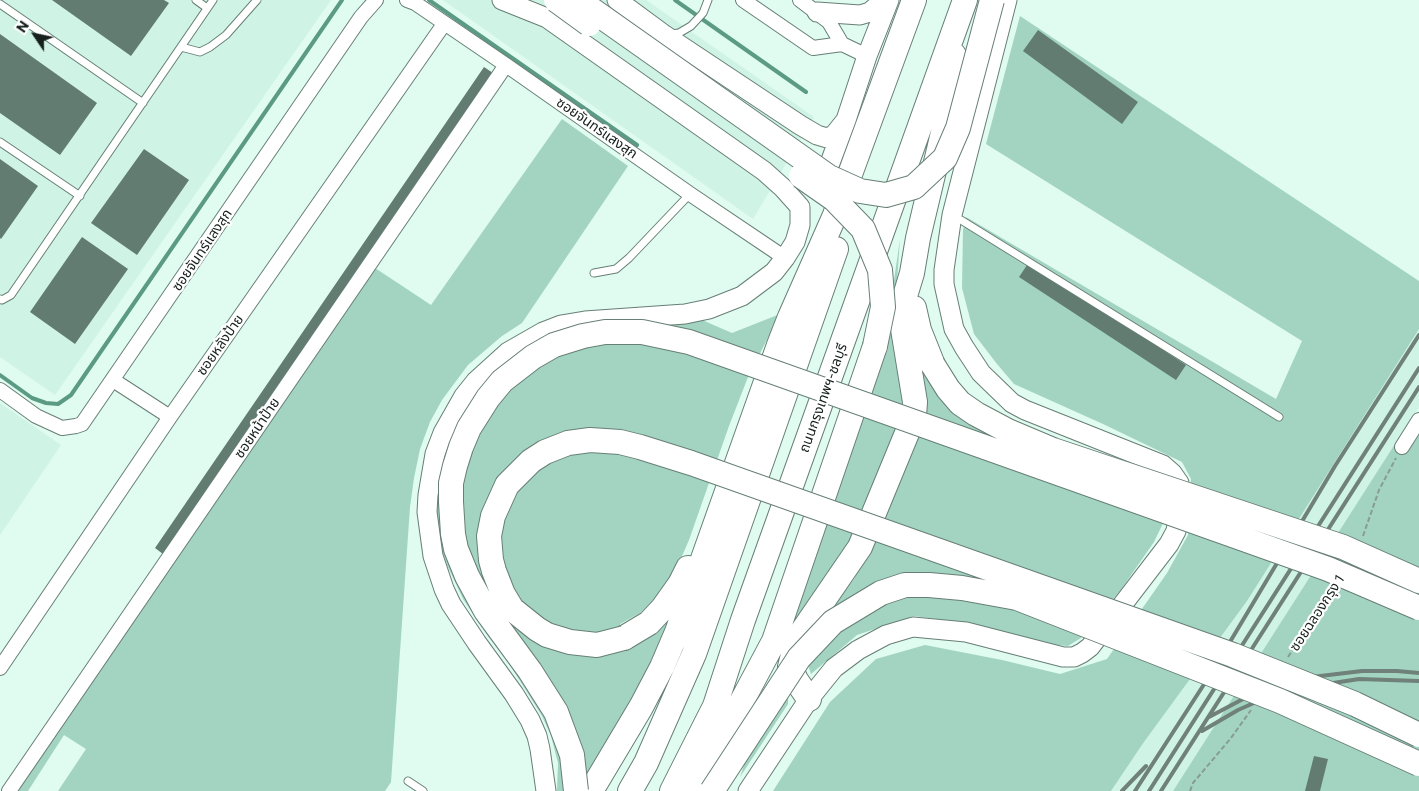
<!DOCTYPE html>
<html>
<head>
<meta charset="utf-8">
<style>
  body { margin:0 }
  #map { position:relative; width:1419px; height:791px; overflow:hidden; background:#e0fbf0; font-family:Commissioner,sans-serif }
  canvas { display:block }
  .north { position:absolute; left:10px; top:10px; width:50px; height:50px; -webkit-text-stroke:4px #fff; paint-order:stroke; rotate:304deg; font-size:14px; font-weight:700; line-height:20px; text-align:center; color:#16201c }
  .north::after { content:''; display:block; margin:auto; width:18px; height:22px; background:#16201c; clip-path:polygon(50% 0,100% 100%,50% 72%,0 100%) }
</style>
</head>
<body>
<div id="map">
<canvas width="1419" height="791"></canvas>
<div class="north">N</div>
</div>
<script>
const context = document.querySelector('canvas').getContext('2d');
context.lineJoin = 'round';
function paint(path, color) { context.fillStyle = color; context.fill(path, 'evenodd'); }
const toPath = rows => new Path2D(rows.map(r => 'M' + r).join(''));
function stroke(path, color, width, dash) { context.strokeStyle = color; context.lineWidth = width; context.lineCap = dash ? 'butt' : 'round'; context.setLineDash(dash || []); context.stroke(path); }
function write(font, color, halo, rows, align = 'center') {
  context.font = font + ' Commissioner,"Noto Sans Thai",sans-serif'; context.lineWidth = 4.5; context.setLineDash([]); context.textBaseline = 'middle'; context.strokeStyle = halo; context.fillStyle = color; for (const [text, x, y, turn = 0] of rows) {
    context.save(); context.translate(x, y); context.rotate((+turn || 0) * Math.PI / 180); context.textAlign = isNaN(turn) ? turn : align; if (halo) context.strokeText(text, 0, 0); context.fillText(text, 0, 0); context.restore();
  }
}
const built = toPath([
  [0,0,331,0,55,395,0,357],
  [443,0,646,0,814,117,753,219],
  [1419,329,1419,407,1173,791,1111,791,1144,742,1247,601],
  [0,403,61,445,0,535]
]);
const green = toPath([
  [1020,16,1419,281,1419,329,1247,601,1144,742,1111,791,773,791,830,702,876,659,925,645,1002,660,1060,674,1107,659,1167,573,1188,535,1191,479,1182,462,1103,424,1014,384,997,364,974,334,962,288,963,230,966,217,1276,399,1302,341,986,144],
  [562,119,628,166,522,323,502,336,468,365,442,400,430,422,420,449,414,478,410,507,391,782,385,791,58,791,86,749,64,735,28,791,10,791,372,266,431,305],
  [900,239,896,296,905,405,854,545,789,643,788,704,740,777,799,603,892,294],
  [780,314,748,377,729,426,689,540,676,570,650,605,640,613,620,624,627,646,660,628,676,613,662,646,581,791,557,791,558,763,551,736,542,716,508,662,488,636,463,599,447,565,441,547,437,526,436,507,439,476,447,448,455,427,476,394,560,332,702,320,732,333],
  [917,361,945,399,976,428,1006,444,1166,517,1154,542,1122,588,1081,638,1068,646,1037,643,959,622,914,616,857,635,811,674,807,662,810,635,854,579,886,508],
  [1409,422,1419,429,1419,791,1173,791]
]);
const stream = toPath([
  [429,0,637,145],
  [675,0,806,92],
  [0,375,32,398,46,403,58,404,71,395,342,0]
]);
const building = toPath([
  [52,0,164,0,169,3,131,56],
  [1038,30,1138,102,1122,124,1023,51],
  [0,34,97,103,60,155,0,113],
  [484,67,493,73,163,554,155,548],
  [144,149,189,180,137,255,91,223],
  [0,159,38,186,1,239,0,238],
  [82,237,128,269,75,344,30,312],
  [1029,262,1186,365,1176,380,1019,277],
  [1314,756,1328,759,1320,791,1305,791]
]);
const path = toPath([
  [1363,536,1379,490,1396,458],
  [1288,657,1332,590],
  [1190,791,1193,783,1231,738,1251,710]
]);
const lane = toPath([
  [196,0,207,8],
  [0,4,143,103],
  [671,34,679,33,691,26,703,13,708,0],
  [181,47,200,52,210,47,226,35,257,0],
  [0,142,80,196],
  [961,220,1279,417],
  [594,273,616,269,629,258,690,194],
  [0,299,2,300,11,295,213,0],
  [408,781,423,791]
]);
const street = toPath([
  [407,0,415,3,506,65,690,194,785,258],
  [743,0,813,48,842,44],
  [800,0,829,22,842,44,867,56],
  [113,380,170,417],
  [0,390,36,416,62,428,76,426,82,424,361,17,376,0],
  [1402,447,1419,420],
  [0,668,170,417,444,24],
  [9,791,506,65]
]);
const secondary = toPath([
  [502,0,547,18,764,171,783,188,800,207,800,225,795,242,785,258,774,272,742,296,709,309,685,314,585,321,561,325,543,332,508,352,476,381,464,396,443,433,435,454,428,495,427,512,433,556,444,589,451,604,477,643,514,694,530,720,537,736,540,749,546,791],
  [617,0,663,34,800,125,817,135,827,138,834,135,846,120],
  [817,12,860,15,870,12,884,0],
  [815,182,830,163,846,120,867,56,889,0],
  [748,791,809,699,834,668,858,650,886,635,913,627,966,632,1063,657,1074,657,1082,653,1090,647,1169,544,1176,531,1180,504,1179,483,1172,473,1163,465,1025,410,1012,403,981,373,964,347,954,329,944,284,944,270,952,215,1007,0]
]);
const highway = toPath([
  [914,308,919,330,933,365],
  [624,638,649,623,663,608,680,584,688,568],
  [809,699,796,680,790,667,797,639,860,547,914,416,915,402,903,329,902,306,912,273,918,238,951,99,954,55],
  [591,791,641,707,662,667,677,632,779,345,790,317,835,215,914,0],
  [630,791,646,763,694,654,836,249],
  [672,791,715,706,743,620,965,0],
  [694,791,774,641,875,346]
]);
const rail = toPath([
  [1209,717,1245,698,1289,683,1312,677,1362,671,1397,671,1419,673],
  [1202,731,1238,710,1263,699,1301,688,1359,679,1419,681],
  [1122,791,1146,766],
  [1135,791,1212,672,1335,466,1419,335],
  [1149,791,1419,368],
  [1161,791,1419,387]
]);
const highwayBridge = toPath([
  [556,0,589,24],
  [578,0,829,177,860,191,886,195,914,187,945,158,958,128,992,0],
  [801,176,834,199,863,229,880,270,883,307,875,346],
  [933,365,948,389,960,403,976,414,1008,431,1053,450,1343,547,1419,581],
  [624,638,597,645,570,642,547,635,537,629,512,609,503,594,494,571,491,560,489,536,493,516,507,485,531,461,545,452,568,443,590,440,620,442,640,447,691,463,1233,655,1355,704,1419,735],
  [576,791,572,755,556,712,530,671,486,611,467,576,456,549,453,534,451,502,451,483,455,466,461,447,469,428,488,398,502,381,533,357,554,345,583,336,605,332,642,332,689,342,1328,569,1419,608],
  [712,791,799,658,833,622,881,593,905,585,929,585,962,588,1017,598,1280,701,1419,764]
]);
const streetNames = [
  ["ซอยจันทร์แสงสุก",597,128,35],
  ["ซอยจันทร์แสงสุก",202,250,-56],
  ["ซอยหลังป้าย",220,345,-55],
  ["ถนนกรุงเทพฯ-ชลบุรี",823,398,-70],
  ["ซอยหน้าป้าย",257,428,-56],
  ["ซอยฉลองกรุง 1",1317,613,-57]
];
paint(built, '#cff3e4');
paint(green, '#a2d4c1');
stroke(stream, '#5b9a84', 4);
paint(building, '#637c72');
stroke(lane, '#677f76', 9);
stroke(street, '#677f76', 16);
stroke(secondary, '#677f76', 21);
stroke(highway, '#677f76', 26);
stroke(path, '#889c94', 2, [5, 2.5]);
stroke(lane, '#fff', 7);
stroke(street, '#fff', 14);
stroke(secondary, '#fff', 19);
stroke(highway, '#fff', 24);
stroke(rail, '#6f817a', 4);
stroke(highwayBridge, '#677f76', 26, []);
stroke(highwayBridge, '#fff', 24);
write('14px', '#16201c', '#fff', streetNames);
</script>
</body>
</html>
